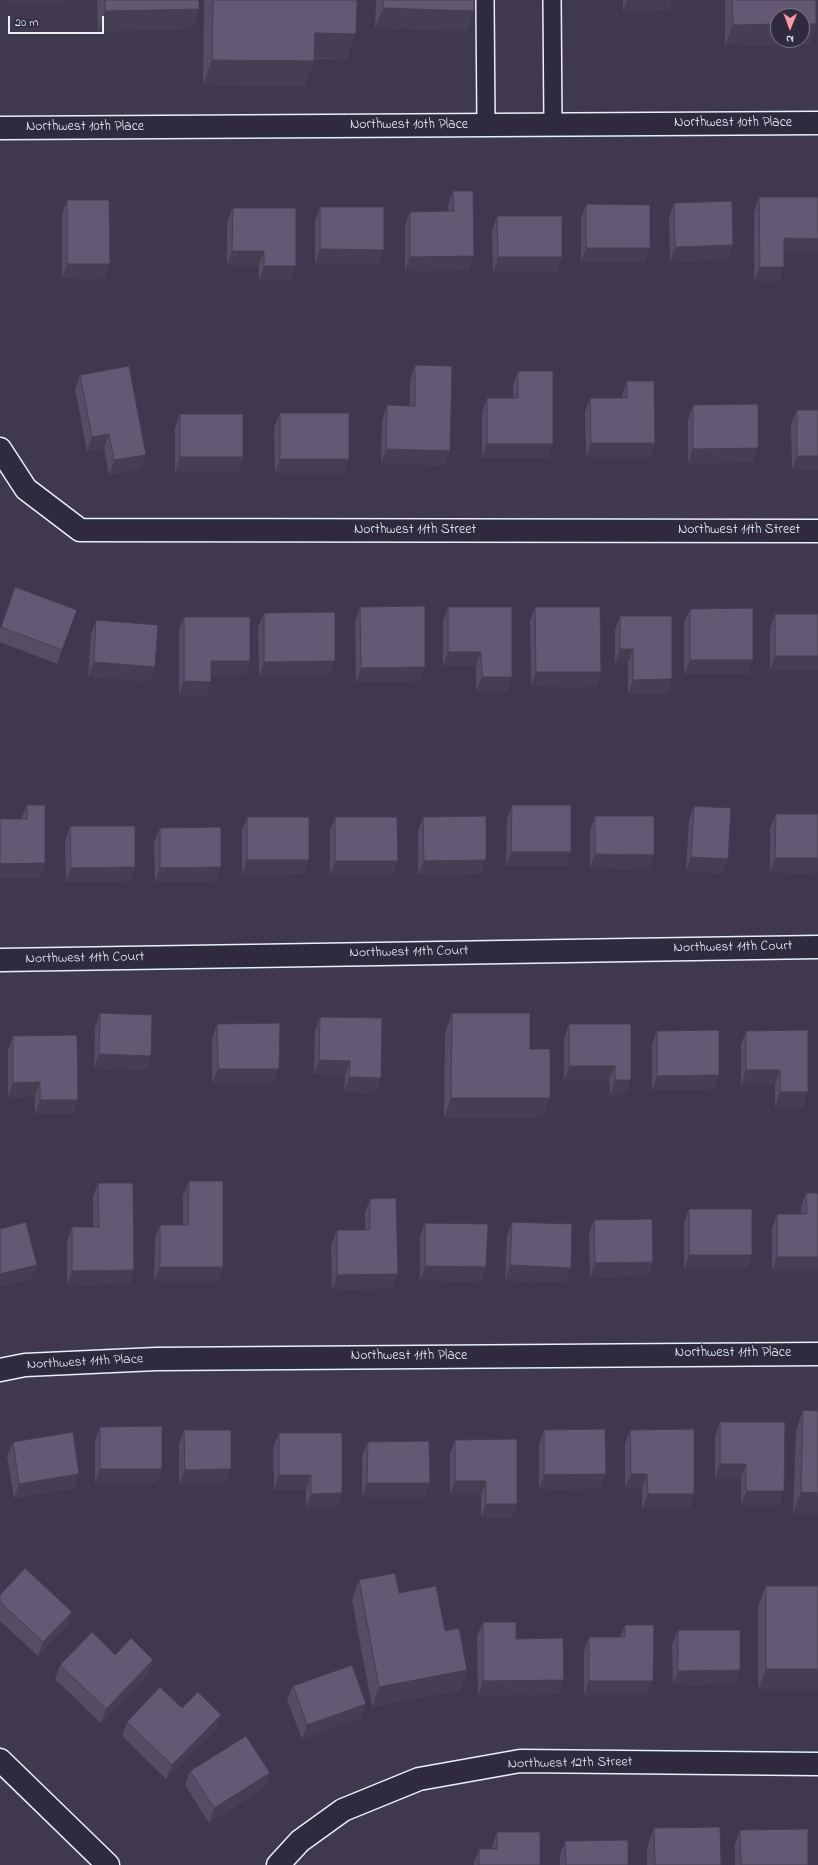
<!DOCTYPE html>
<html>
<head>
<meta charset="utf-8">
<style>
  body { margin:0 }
  #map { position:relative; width:818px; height:1865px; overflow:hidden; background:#3f384e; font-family:"Indie Flower",sans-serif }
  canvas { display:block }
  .north { position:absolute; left:770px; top:8px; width:40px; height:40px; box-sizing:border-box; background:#2f2a3d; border:1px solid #797a88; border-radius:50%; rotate:181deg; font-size:11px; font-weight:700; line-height:16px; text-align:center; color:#e8f1f8 }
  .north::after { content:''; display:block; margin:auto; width:14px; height:18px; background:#ff9aa2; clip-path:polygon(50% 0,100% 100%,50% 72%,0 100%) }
  .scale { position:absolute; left:8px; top:16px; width:96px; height:18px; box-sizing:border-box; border:2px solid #e8f1f8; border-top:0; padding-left:5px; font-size:12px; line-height:14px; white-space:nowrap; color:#e8f1f8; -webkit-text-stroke:3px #2f2a3d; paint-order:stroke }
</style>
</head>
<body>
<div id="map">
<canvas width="818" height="1865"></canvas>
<div class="north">N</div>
<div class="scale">20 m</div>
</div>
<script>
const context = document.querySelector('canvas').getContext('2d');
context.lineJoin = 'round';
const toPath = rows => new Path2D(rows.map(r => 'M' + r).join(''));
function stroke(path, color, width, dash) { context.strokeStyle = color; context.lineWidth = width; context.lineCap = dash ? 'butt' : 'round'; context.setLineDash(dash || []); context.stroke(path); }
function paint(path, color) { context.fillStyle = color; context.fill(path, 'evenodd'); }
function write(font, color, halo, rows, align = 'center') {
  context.font = font + ' "Indie Flower",sans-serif'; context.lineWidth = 3; context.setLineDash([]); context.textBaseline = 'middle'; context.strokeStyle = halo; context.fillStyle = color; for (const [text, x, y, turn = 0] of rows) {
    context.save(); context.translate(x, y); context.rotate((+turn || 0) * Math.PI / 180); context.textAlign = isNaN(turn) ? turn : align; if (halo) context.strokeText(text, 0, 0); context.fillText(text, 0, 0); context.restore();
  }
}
const lane = toPath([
  [485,0,486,125],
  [552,0,553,125]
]);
const street = toPath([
  [0,128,818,123],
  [0,449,26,489,80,530,818,531],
  [0,960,818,947],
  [0,1370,25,1365,156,1359,818,1354],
  [0,1760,108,1865],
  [278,1865,300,1841,343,1810,419,1779,520,1761,818,1764]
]);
const wall = toPath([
  [97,0,199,0,199,9,192,29,98,31],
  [204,0,357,0,347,59,314,59,305,86,203,85],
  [376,0,474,0,474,11,466,31,375,28],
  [623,0,672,0,669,10,623,11],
  [725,0,816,0,816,24,809,44,725,45],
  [453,191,469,270,405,271,405,226,410,212,448,211,448,206],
  [759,197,784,253,784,267,779,281,754,281,754,212],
  [67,200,105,279,62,278,62,214],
  [674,203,728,260,670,261,669,217],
  [586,204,645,262,581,262,581,219],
  [320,207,379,264,315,264,315,221],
  [233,208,290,280,259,280,259,265,227,265,227,222],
  [497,216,562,257,557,272,493,272,492,230],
  [415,365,445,465,381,463,382,420,387,405,410,406,410,380],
  [518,371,548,458,482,458,482,412,487,398,513,398,513,385],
  [80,375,141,469,109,475,104,448,87,451,75,389],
  [627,381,655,443,650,457,586,457,585,412,590,398,622,398,622,396],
  [693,405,758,448,753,462,688,463,688,420],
  [797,410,818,410,792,470,791,424],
  [280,413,344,473,275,473,274,427],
  [180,414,238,472,175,472,175,428],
  [15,587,77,610,57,664,0,642,0,629],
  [360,607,420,681,356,682,355,621],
  [448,607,512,677,507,691,476,691,476,666,443,666,443,621],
  [535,607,601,672,596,687,531,686,530,621],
  [690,609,748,674,684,674,684,623],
  [264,613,330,675,259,676,258,627],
  [775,614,818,614,818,670,770,670,770,628],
  [620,616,672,679,667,694,628,694,628,663,615,663,615,630],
  [184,617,250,661,245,675,211,675,206,696,179,695,179,631],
  [96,620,155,667,150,681,88,677,91,634],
  [27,805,40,878,21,819],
  [512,805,571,852,566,866,506,866,507,819],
  [694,806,723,873,686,871,689,820],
  [776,814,818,814,818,873,770,872,770,828],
  [595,816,649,869,590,868,590,831],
  [247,817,304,874,242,875,242,831],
  [335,817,392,875,330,875,330,831],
  [423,817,481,874,418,875,418,831],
  [70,826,135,867,130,881,66,882,65,841],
  [160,828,221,867,216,881,155,882,154,842],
  [100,1013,151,1056,146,1070,94,1068,95,1027],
  [452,1013,530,1049,550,1098,542,1118,444,1118,445,1033],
  [320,1017,376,1093,344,1092,345,1075,314,1074,315,1031],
  [217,1024,274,1083,212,1083,212,1038],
  [569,1024,631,1024,626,1094,610,1095,609,1080,564,1080,564,1038],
  [808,1030,803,1107,775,1107,775,1085,741,1085,741,1045,746,1031],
  [657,1031,714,1089,652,1090,652,1045],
  [13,1036,73,1114,35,1114,35,1096,8,1097,8,1050],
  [189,1181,223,1267,218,1281,154,1281,155,1239,160,1225,183,1225,183,1195],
  [98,1183,134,1270,129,1284,67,1285,67,1241,72,1227,93,1227,93,1197],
  [806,1193,818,1193,818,1271,772,1271,772,1228,777,1214,801,1214,801,1207],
  [370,1199,398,1274,392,1288,332,1289,331,1245,337,1230,365,1230,365,1213],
  [689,1209,747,1269,684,1269,684,1223],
  [594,1220,648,1276,590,1277,589,1234],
  [512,1222,565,1282,505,1280,507,1236],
  [425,1223,481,1281,420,1280,420,1237],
  [803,1410,818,1411,818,1513,793,1513,796,1430],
  [720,1422,784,1491,779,1505,741,1505,741,1479,715,1479,715,1436],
  [100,1427,157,1483,95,1483,95,1441],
  [184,1430,226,1483,179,1484,179,1444],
  [544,1430,606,1474,600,1488,539,1489,539,1444],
  [630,1430,694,1494,689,1508,642,1508,642,1488,625,1488,625,1444],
  [279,1433,342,1493,337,1507,306,1508,306,1490,274,1490,273,1447],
  [517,1439,512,1518,481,1518,481,1495,450,1495,450,1454,455,1440],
  [13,1442,74,1488,14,1498,7,1456],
  [368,1442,430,1483,424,1497,362,1497,362,1456],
  [359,1580,399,1593,467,1670,460,1690,372,1707,352,1600],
  [766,1586,818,1586,818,1689,758,1689,758,1606],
  [0,1595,72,1612,67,1626,38,1656,0,1621],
  [483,1622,516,1639,559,1694,478,1696,477,1636],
  [625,1625,648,1695,584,1695,584,1651,589,1637,620,1637],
  [678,1630,735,1684,673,1685,672,1644],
  [115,1655,153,1660,148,1674,101,1723,55,1679,60,1665],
  [293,1686,361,1718,302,1739,287,1700],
  [182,1708,221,1715,216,1729,166,1779,122,1736,127,1722],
  [190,1771,265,1787,209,1823,185,1785],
  [654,1828,721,1865,647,1865,647,1848],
  [740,1830,808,1865,735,1865,735,1844],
  [497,1832,540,1865,474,1865,474,1863,479,1849,492,1849,492,1846],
  [565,1841,628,1865,560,1865,560,1855]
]);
const shadedWall = toPath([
  [9,0,66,0,65,3,8,3],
  [627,0,672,0,669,10,623,11],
  [383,8,474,11,466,31,375,28],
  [199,9,192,29,98,31,105,11],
  [778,24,778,40,802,40,802,24,816,24,809,44,725,45,733,25],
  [315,33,356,34,347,59,305,58],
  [212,60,314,61,305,86,203,85],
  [784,238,818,239,818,253,779,253],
  [733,245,728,260,670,261,675,247],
  [586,248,650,248,645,262,581,262],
  [320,249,384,250,379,264,315,264],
  [232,251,264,251,259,265,227,265],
  [474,256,469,270,405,271,410,257],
  [498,257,562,257,557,272,493,272],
  [67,264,110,264,105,279,62,278],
  [264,266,296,266,290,280,259,280],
  [760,267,784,267,779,281,754,281],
  [109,434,104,448,87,451,92,437],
  [591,443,655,443,650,457,586,457],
  [487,444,553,444,548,458,482,458],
  [758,448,753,462,688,463,693,449],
  [386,449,450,451,445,465,381,463],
  [146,455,141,469,109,475,114,460],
  [797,456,818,456,818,470,792,470],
  [180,457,243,457,238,472,175,472],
  [280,459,349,459,344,473,275,473],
  [620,649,633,649,628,663,615,663],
  [448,652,481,652,476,666,443,666],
  [775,656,818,656,818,670,770,670],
  [690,660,753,660,748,674,684,674],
  [211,661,250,661,245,675,206,675],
  [335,661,330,675,259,676,264,662],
  [94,662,155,667,150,681,88,677],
  [425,667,420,681,356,682,361,668],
  [536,672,601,672,596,687,531,686],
  [482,677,512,677,507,691,476,691],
  [672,679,667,694,628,694,633,680],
  [184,681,211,682,206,696,179,695],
  [511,852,571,852,566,866,506,866],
  [595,854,654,855,649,869,590,868],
  [691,857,728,859,723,873,686,871],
  [775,858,818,858,818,873,770,872],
  [247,860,309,860,304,874,242,875],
  [486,860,481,874,418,875,424,861],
  [335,861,398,861,392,875,330,875],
  [45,863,40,878,0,878,0,864],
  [135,867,130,881,66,882,71,868],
  [221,867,216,881,155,882,160,868],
  [99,1054,151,1056,146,1070,94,1068],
  [319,1060,350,1061,345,1075,314,1074],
  [569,1066,615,1066,609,1080,564,1080],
  [218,1069,279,1069,274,1083,212,1083],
  [746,1070,780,1070,775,1085,741,1085],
  [719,1075,714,1089,652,1090,657,1076],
  [349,1077,381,1078,376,1093,344,1092],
  [615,1080,631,1080,626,1094,610,1095],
  [40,1082,35,1096,8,1097,13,1083],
  [780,1092,808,1092,803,1107,775,1107],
  [451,1098,550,1098,542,1118,444,1118],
  [40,1100,78,1100,73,1114,35,1114],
  [689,1255,752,1255,747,1269,684,1269],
  [777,1257,818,1257,818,1271,772,1271],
  [653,1262,648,1276,590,1277,595,1263],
  [37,1265,32,1279,0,1287,0,1274],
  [510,1265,571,1268,565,1282,505,1280],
  [425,1266,486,1267,481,1281,420,1280],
  [160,1267,223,1267,218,1281,154,1281],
  [134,1270,129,1284,67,1285,72,1271],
  [398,1274,392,1288,332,1289,337,1275],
  [720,1464,746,1464,741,1479,715,1479],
  [100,1469,162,1469,157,1483,95,1483],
  [231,1469,226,1483,179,1484,185,1470],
  [79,1474,74,1488,14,1498,19,1484],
  [606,1474,600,1488,539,1489,544,1475],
  [631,1474,647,1474,642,1488,625,1488],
  [279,1475,311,1475,306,1490,274,1490],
  [455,1481,486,1481,481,1495,450,1495],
  [367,1483,430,1483,424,1497,362,1497],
  [746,1491,784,1491,779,1505,741,1505],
  [801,1492,818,1493,818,1513,793,1513],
  [342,1493,337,1507,306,1508,311,1494],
  [648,1494,694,1494,689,1508,642,1508],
  [486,1504,517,1504,512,1518,481,1518],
  [72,1612,67,1626,38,1656,43,1642],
  [153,1660,148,1674,101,1723,106,1709],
  [766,1669,818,1669,818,1689,758,1689],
  [467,1670,460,1690,372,1707,379,1687],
  [740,1670,735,1684,673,1685,678,1671],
  [564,1680,559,1694,478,1696,483,1681],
  [589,1681,653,1681,648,1695,584,1695],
  [366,1704,361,1718,302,1739,307,1725],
  [221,1715,216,1729,166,1779,172,1765],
  [270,1773,265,1787,209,1823,214,1808]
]);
const building = toPath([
  [105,0,199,0,199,9,105,11,105,0],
  [213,0,357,0,356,34,315,33,314,61,212,60,213,0],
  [383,0,474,0,474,11,383,8,383,0],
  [732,0,816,0,816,24,802,24,802,16,778,16,778,24,733,25,732,0],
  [453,191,473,191,474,256,410,257,410,212,454,211,453,191],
  [759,197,818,197,818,239,784,238,784,267,760,267,759,197],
  [67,200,109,200,110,264,67,264,67,200],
  [732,201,733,245,675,247,674,203,732,201],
  [586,204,650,205,650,248,586,248,586,204],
  [320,207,384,207,384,250,320,249,320,207],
  [233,208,296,208,296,266,264,266,264,251,232,251,233,208],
  [497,216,562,216,562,257,498,257,497,216],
  [415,365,452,366,450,451,386,449,387,405,415,406,415,365],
  [129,366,146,455,114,460,109,434,92,437,80,375,129,366],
  [518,371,553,371,553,444,487,444,487,398,518,398,518,371],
  [627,381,654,381,655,443,591,443,590,398,627,398,627,381],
  [758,404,758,448,693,449,693,405,758,404],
  [797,410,818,410,818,456,797,456,797,410],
  [280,413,349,413,349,459,280,459,280,413],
  [180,414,243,414,243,457,180,457,180,414],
  [15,587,77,610,62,650,1,627,15,587],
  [425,606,425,667,361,668,360,607,425,606],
  [448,607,512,607,512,677,482,677,481,652,448,652,448,607],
  [535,607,600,607,601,672,536,672,535,607],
  [753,608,753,660,690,660,690,609,753,608],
  [335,612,335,661,264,662,264,613,335,612],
  [775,614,818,614,818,656,775,656,775,614],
  [620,616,672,616,672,679,633,680,633,649,620,649,620,616],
  [184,617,250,617,250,661,211,661,211,682,184,681,184,617],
  [96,620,158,625,155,667,94,662,96,620],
  [27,805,45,805,45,863,0,864,0,819,27,819,27,805],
  [512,805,571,805,571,852,511,852,512,805],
  [694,806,731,808,728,859,691,857,694,806],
  [776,814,818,814,818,858,775,858,776,814],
  [486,816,486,860,424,861,423,817,486,816],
  [595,816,654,816,654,855,595,854,595,816],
  [247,817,309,817,309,860,247,860,247,817],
  [335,817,397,817,398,861,335,861,335,817],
  [70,826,135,826,135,867,71,868,70,826],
  [221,827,221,867,160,868,160,828,221,827],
  [100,1013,152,1015,151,1056,99,1054,100,1013],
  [452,1013,530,1013,530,1049,550,1049,550,1098,451,1098,452,1013],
  [320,1017,382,1018,381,1078,349,1077,350,1061,319,1060,320,1017],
  [280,1023,279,1069,218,1069,217,1024,280,1023],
  [569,1024,631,1024,631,1080,615,1080,615,1066,569,1066,569,1024],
  [719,1030,719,1075,657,1076,657,1031,719,1030],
  [808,1030,808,1092,780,1092,780,1070,746,1070,746,1031,808,1030],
  [77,1035,78,1100,40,1100,40,1082,13,1083,13,1036,77,1035],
  [189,1181,223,1181,223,1267,160,1267,160,1225,188,1225,189,1181],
  [98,1183,133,1183,134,1270,72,1271,72,1227,99,1227,98,1183],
  [806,1193,818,1193,818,1257,777,1257,777,1214,807,1214,806,1193],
  [396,1198,398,1274,337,1275,337,1230,370,1230,370,1199,396,1198],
  [689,1209,752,1209,752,1255,689,1255,689,1209],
  [652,1219,653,1262,595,1263,594,1220,652,1219],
  [26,1222,37,1265,0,1274,0,1229,26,1222],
  [512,1222,572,1224,571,1268,510,1265,512,1222],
  [425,1223,488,1224,486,1267,425,1266,425,1223],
  [803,1410,818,1411,818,1493,801,1492,803,1410],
  [720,1422,785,1422,784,1491,746,1491,746,1464,720,1464,720,1422],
  [162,1426,162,1469,100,1469,100,1427,162,1426],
  [605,1429,606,1474,544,1475,544,1430,605,1429],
  [694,1429,694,1494,648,1494,647,1474,631,1474,630,1430,694,1429],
  [184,1430,231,1430,231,1469,185,1470,184,1430],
  [73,1432,79,1474,19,1484,13,1442,73,1432],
  [279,1433,342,1433,342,1493,311,1494,311,1475,279,1475,279,1433],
  [517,1439,517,1504,486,1504,486,1481,455,1481,455,1440,517,1439],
  [429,1441,430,1483,367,1483,368,1442,429,1441],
  [25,1568,72,1612,43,1642,0,1602,0,1595,25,1568],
  [395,1573,399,1593,436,1586,445,1631,459,1628,467,1670,379,1687,359,1580,395,1573],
  [766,1586,818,1586,818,1669,766,1669,766,1586],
  [483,1622,516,1622,516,1639,563,1638,564,1680,483,1681,483,1622],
  [625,1625,654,1625,653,1681,589,1681,589,1637,625,1637,625,1625],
  [678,1630,740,1630,740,1670,678,1671,678,1630],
  [92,1632,115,1655,131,1638,153,1660,106,1709,60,1665,92,1632],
  [352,1665,366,1704,307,1725,293,1686,352,1665],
  [160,1687,182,1708,198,1692,221,1715,172,1765,127,1722,160,1687],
  [246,1736,270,1773,214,1808,190,1771,246,1736],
  [720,1827,721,1865,655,1865,654,1828,720,1827],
  [808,1829,808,1865,741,1865,740,1830,808,1829],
  [497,1832,540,1832,540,1865,479,1865,479,1849,497,1849,497,1832],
  [628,1840,628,1865,566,1865,565,1841,628,1840]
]);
const streetNames = [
  ["Northwest 10th Place",733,124],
  ["Northwest 10th Place",409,126],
  ["Northwest 10th Place",85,128],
  ["Northwest 11th Street",415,531],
  ["Northwest 11th Street",739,531],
  ["Northwest 11th Court",733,948,-1],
  ["Northwest 11th Court",409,953,-1],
  ["Northwest 11th Court",85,959,-1],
  ["Northwest 11th Place",733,1354],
  ["Northwest 11th Place",409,1357],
  ["Northwest 11th Place",85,1363,-3],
  ["Northwest 12th Street",570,1764,-1]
];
stroke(lane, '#e8f1f8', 20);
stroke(street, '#e8f1f8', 25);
stroke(lane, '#2f2a3d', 17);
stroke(street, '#2f2a3d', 22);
paint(wall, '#564d65');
paint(shadedWall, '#463e52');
paint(building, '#645975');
stroke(building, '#463e52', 1);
write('14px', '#e8f1f8', '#2f2a3d', streetNames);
</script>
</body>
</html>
